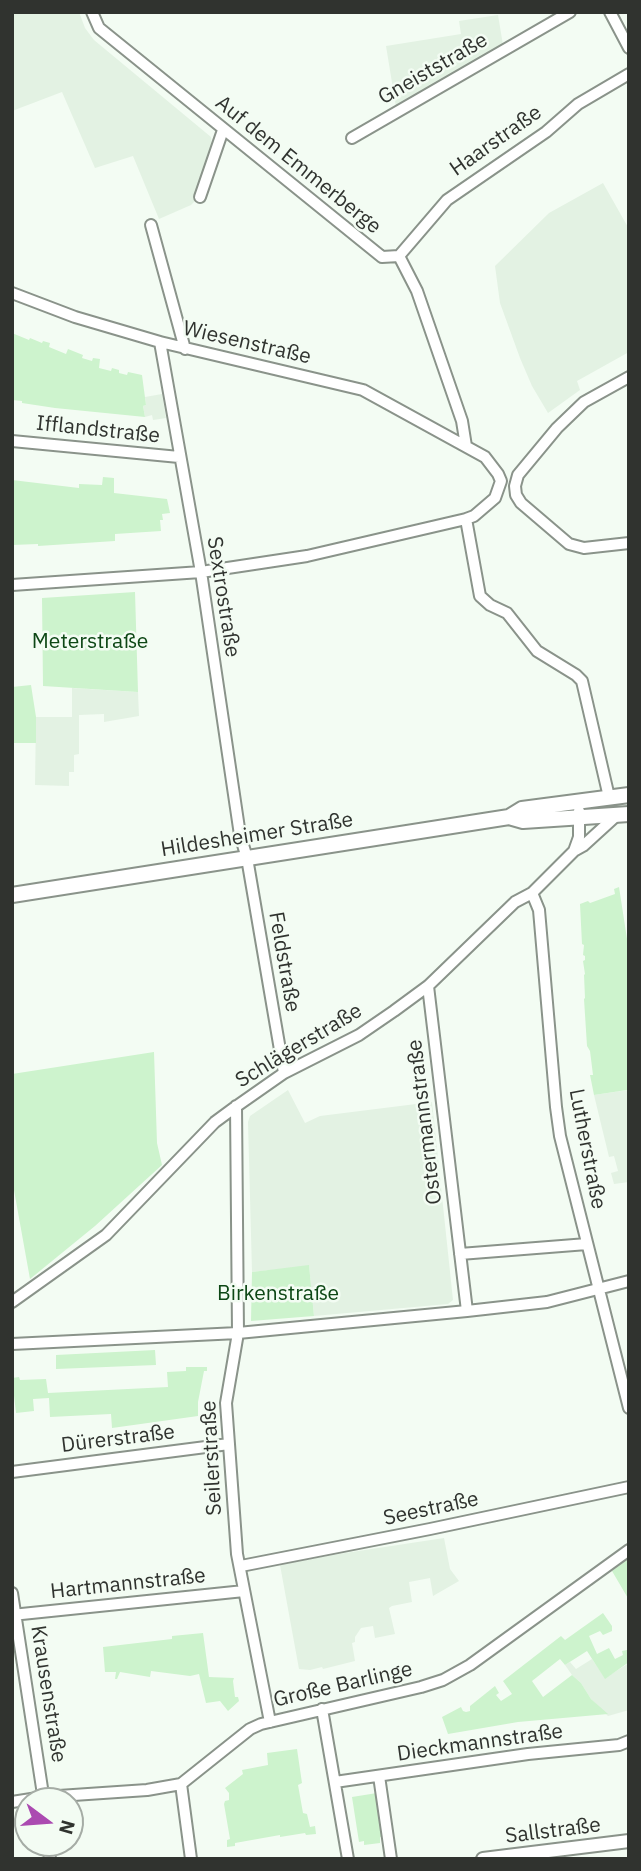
<!DOCTYPE html>
<html>
<head>
<meta charset="utf-8">
<style>
  body { margin:0 }
  #map { position:relative; width:641px; height:1871px; overflow:hidden; background:#f3fcf3; font-family:"IBM Plex Sans",sans-serif }
  canvas { display:block }
  .frame { position:absolute; inset:0; border:14px solid #30332f; pointer-events:none }
  .north { position:absolute; left:14px; top:1787px; width:70px; height:70px; box-sizing:border-box; background:#f3fcf3; border:2px solid #a5aca5; border-radius:50%; rotate:106deg; font-size:19px; font-weight:700; line-height:28px; text-align:center; color:#30332f }
  .north::after { content:''; display:block; margin:auto; width:24px; height:32px; background:#ab4ab1; clip-path:polygon(50% 0,100% 100%,50% 72%,0 100%) }
</style>
</head>
<body>
<div id="map">
<canvas width="641" height="1871"></canvas>
<div class="frame"></div>
<div class="north">N</div>
</div>
<script>
const context = document.querySelector('canvas').getContext('2d');
context.lineJoin = 'round';
function paint(path, color) { context.fillStyle = color; context.fill(path, 'evenodd'); }
const toPath = rows => new Path2D(rows.map(r => 'M' + r).join(''));
function stroke(path, color, width, dash) { context.strokeStyle = color; context.lineWidth = width; context.lineCap = dash ? 'butt' : 'round'; context.setLineDash(dash || []); context.stroke(path); }
function write(font, color, halo, rows, align = 'center') {
  context.font = font + ' "IBM Plex Sans",sans-serif'; context.lineWidth = 5; context.setLineDash([]); context.textBaseline = 'middle'; context.strokeStyle = halo; context.fillStyle = color; for (const [text, x, y, turn = 0] of rows) {
    context.save(); context.translate(x, y); context.rotate((+turn || 0) * Math.PI / 180); context.textAlign = isNaN(turn) ? turn : align; if (halo) context.strokeText(text, 0, 0); context.fillText(text, 0, 0); context.restore();
  }
}
const built = toPath([
  [12,12,79,12,85,28,94,40,211,137,212,145,196,200,191,205,159,219,133,156,95,168,62,92,12,111],
  [498,15,503,45,396,107,386,46,461,34,459,21],
  [603,183,629,229,629,352,577,381,580,390,548,413,532,386,520,358,500,303,495,266,549,213],
  [162,394,166,418,153,420,152,415,145,417,143,406,146,405,145,397],
  [72,688,138,692,139,716,104,722,104,714,79,715,79,754,74,755,74,772,69,772,69,786,35,785,36,717,72,717],
  [288,1090,305,1123,320,1116,432,1102,453,1300,448,1304,314,1316,309,1266,252,1272,248,1122,250,1116],
  [628,1090,629,1182,614,1184,611,1173,618,1171,614,1156,609,1157,594,1095],
  [444,1538,450,1569,459,1581,433,1596,430,1578,409,1582,412,1602,392,1606,389,1608,395,1634,375,1638,373,1626,361,1628,355,1637,355,1642,352,1643,355,1661,323,1669,322,1667,310,1670,299,1669,280,1565,332,1555],
  [592,1659,605,1678,629,1663,629,1710,608,1716,591,1699,581,1683,572,1675,565,1665,570,1662,576,1669]
]);
const green = toPath([
  [12,333,29,340,30,338,42,343,43,341,50,343,49,347,66,354,68,349,83,355,82,358,92,361,93,358,100,359,99,368,111,371,112,368,119,370,119,373,127,375,128,372,142,375,146,405,143,406,145,417,55,408,22,403,22,401,12,400],
  [103,477,114,478,114,493,167,499,170,513,162,514,163,520,160,520,161,531,115,534,115,541,38,546,38,544,12,545,12,480,79,488,79,484,102,485],
  [135,592,138,692,43,686,42,598],
  [31,685,36,717,36,743,12,743,12,687],
  [619,887,629,952,629,1096,627,1090,594,1095,590,1075,593,1075,590,1051,587,1046,584,999,585,998,584,975,585,974,583,961,585,960,585,956,583,955,584,945,582,944,580,904,588,901,590,903,615,894,614,889],
  [154,1052,157,1143,162,1165,95,1226,30,1279,12,1179,12,1074],
  [309,1265,314,1316,251,1321,252,1272],
  [155,1350,156,1365,56,1369,56,1355],
  [186,1367,207,1367,207,1371,204,1371,198,1402,198,1416,112,1428,111,1414,50,1417,49,1398,33,1399,34,1411,16,1413,12,1378,19,1377,20,1380,46,1379,48,1393,168,1387,167,1372,186,1371],
  [629,1558,629,1600,612,1571],
  [603,1613,612,1626,612,1631,603,1635,600,1631,589,1636,597,1654,609,1648,615,1659,623,1655,622,1651,627,1650,629,1662,605,1679,587,1651,565,1665,560,1659,532,1681,543,1697,572,1675,581,1683,591,1699,608,1714,518,1722,448,1734,442,1717,461,1707,463,1711,466,1712,470,1711,470,1706,495,1686,499,1693,496,1695,501,1701,512,1694,503,1681,561,1636,565,1640],
  [203,1633,209,1677,234,1678,233,1681,235,1697,238,1697,239,1701,228,1711,220,1701,206,1703,199,1674,190,1676,151,1671,150,1677,120,1672,117,1679,115,1679,116,1672,105,1672,103,1647,172,1639,172,1636],
  [297,1749,302,1783,298,1785,303,1813,307,1814,310,1827,315,1826,316,1834,306,1835,305,1833,280,1837,280,1835,235,1843,235,1846,227,1847,227,1840,230,1839,224,1804,225,1801,229,1800,229,1793,225,1788,243,1774,242,1770,268,1765,267,1753],
  [377,1793,384,1836,380,1837,380,1843,364,1845,364,1841,359,1842,352,1797]
]);
const minor = toPath([
  [92,12,99,28,382,257,399,256],
  [610,12,629,48],
  [352,138,570,12],
  [200,197,223,130],
  [151,225,185,349],
  [399,256,447,200,546,132,578,104,629,74],
  [399,256,417,291,462,421,466,446],
  [12,293,75,317,160,342,363,390,485,457,498,474,501,481,495,498,474,516,466,519,307,556,201,572,12,585],
  [160,342,201,572,240,835,247,858,284,1073],
  [629,377,584,402,557,428,518,475,515,486,516,495,521,503,569,544,584,548,629,543],
  [12,441,179,457],
  [466,519,480,596,490,605,507,613,537,651,576,675,582,681,609,797],
  [574,851,583,846,617,815],
  [532,893,539,910,556,1107,560,1136,629,1408],
  [428,986,467,1311],
  [236,1106,238,1333,226,1403,237,1554,270,1722],
  [460,1254,587,1244],
  [12,1302,106,1235,215,1122,234,1108,284,1073,359,1035,394,1011,428,986,515,902,532,893,574,851,579,837,579,811],
  [12,1344,238,1333,467,1311,547,1302,629,1281],
  [12,1472,229,1444],
  [241,1566,430,1529,629,1487],
  [12,1593,44,1801],
  [12,1615,244,1591],
  [322,1709,348,1859],
  [379,1776,391,1859],
  [335,1782,528,1754,619,1745,629,1741],
  [181,1784,191,1859],
  [12,1802,44,1797,147,1790,181,1784,250,1729,261,1724,421,1687,443,1680,470,1665,629,1550],
  [48,1843,50,1859]
]);
const tertiary = toPath([
  [483,1859,629,1841]
]);
const secondary = toPath([
  [509,817,522,809,629,795],
  [12,895,509,817,523,821,629,814]
]);
const streetNames = [
  ["Gneiststraße",433,69,-30],
  ["Haarstraße",496,141,-35],
  ["Auf dem Emmerberge",298,165,39],
  ["Wiesenstraße",247,343,13],
  ["Ifflandstraße",98,430,6],
  ["Sextrostraße",223,597,81],
  ["Hildesheimer Straße",257,835,-9],
  ["Feldstraße",284,962,80],
  ["Schlägerstraße",299,1046,-31],
  ["Ostermannstraße",425,1122,-97],
  ["Lutherstraße",587,1149,79],
  ["Dürerstraße",118,1439,-7],
  ["Seilerstraße",212,1458,-93],
  ["Seestraße",431,1509,-12],
  ["Hartmannstraße",128,1584,-6],
  ["Große Barlinge",343,1685,-13],
  ["Krausenstraße",48,1694,81],
  ["Dieckmannstraße",480,1743,-8],
  ["Sallstraße",553,1831,-7]
];
const parkNames = [
  ["Meterstraße",90,642],
  ["Birkenstraße",278,1294]
];
paint(built, '#e3f2e3');
paint(green, '#cdf3cd');
stroke(minor, '#8a938a', 14);
stroke(tertiary, '#8a938a', 16);
stroke(secondary, '#8a938a', 18);
stroke(minor, '#fff', 10);
stroke(tertiary, '#fff', 12);
stroke(secondary, '#fff', 14);
write('21px', '#30332f', '#f3fcf3', streetNames);
write('21px', '#0d4715', '#f3fcf3', parkNames);
</script>
</body>
</html>
